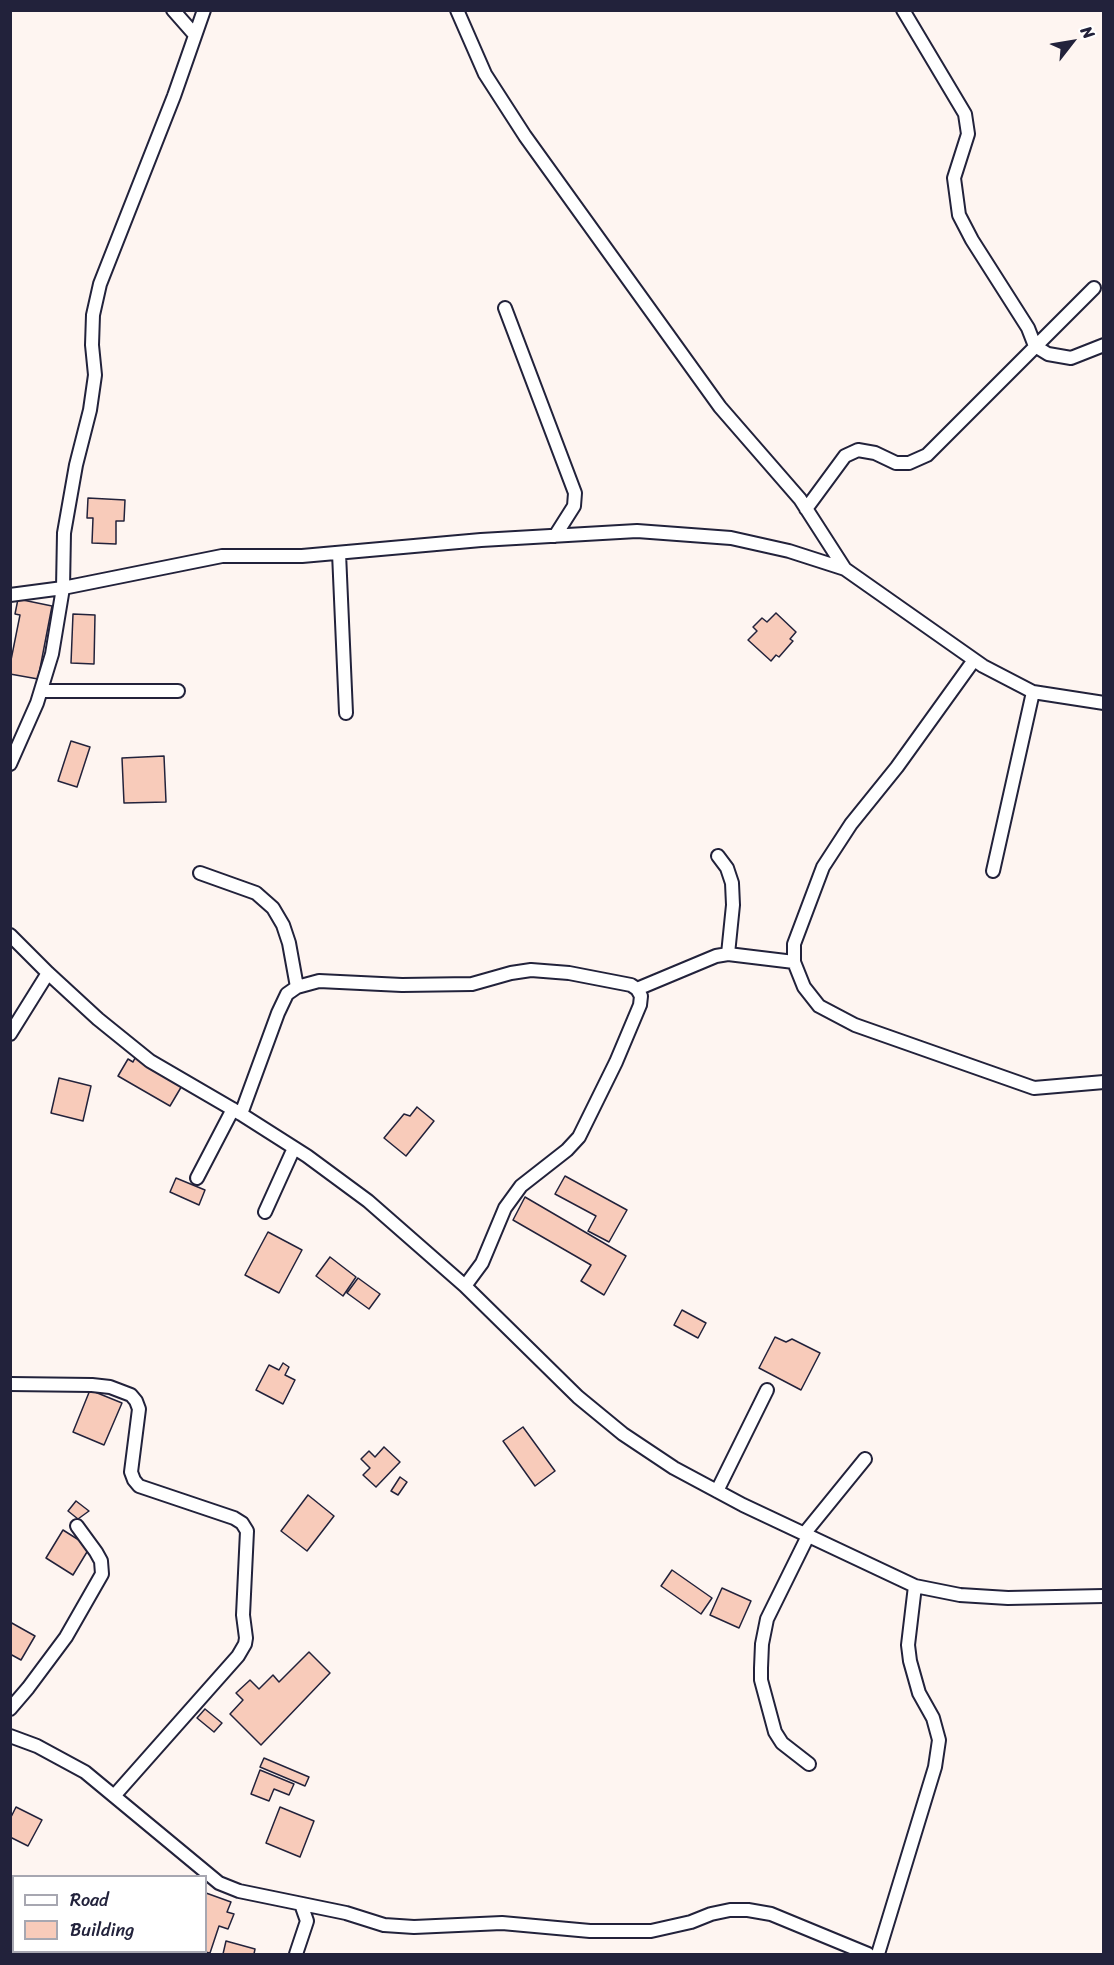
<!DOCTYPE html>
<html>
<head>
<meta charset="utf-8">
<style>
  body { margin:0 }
  #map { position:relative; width:1114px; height:1965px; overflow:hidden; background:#fef5f1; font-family:Sriracha,sans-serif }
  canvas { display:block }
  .frame { position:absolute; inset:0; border:12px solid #22223b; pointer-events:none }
  .legend { position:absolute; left:12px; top:1875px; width:195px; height:78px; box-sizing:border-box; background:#fff; border:2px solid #a7a7b1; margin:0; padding:8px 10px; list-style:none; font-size:18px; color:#22223b }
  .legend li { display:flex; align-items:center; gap:12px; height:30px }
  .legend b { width:30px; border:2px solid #a7a7b1 }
  .north { position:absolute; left:1042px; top:12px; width:60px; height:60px; -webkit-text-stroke:4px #fff; paint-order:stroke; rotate:59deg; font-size:16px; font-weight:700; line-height:24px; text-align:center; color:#22223b }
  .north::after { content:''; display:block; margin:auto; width:21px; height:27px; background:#22223b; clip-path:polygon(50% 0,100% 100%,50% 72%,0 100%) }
</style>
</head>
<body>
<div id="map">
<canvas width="1114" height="1965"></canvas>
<div class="frame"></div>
<ul class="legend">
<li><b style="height:8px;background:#fff"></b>Road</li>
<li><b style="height:16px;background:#f8cbba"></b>Building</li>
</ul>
<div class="north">N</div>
</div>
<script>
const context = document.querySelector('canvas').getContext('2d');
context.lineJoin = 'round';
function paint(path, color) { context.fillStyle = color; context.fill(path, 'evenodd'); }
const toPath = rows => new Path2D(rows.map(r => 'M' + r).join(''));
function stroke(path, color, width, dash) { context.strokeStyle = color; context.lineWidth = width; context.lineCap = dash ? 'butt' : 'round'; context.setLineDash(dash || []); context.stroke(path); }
const building = toPath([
  [88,498,125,500,124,521,116,521,116,544,92,543,93,518,87,518,88,498],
  [18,599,52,606,38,679,10,674,10,665,20,615,15,614,18,599],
  [776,613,796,632,790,639,793,641,779,657,776,655,771,661,748,640,757,631,753,627,762,618,767,622,776,613],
  [73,614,95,615,94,664,71,663,73,614],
  [71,741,90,747,77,787,58,781,71,741],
  [164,756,166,802,124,803,122,758,164,756],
  [137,1054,183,1084,170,1106,118,1076,128,1059,133,1062,137,1054],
  [59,1078,91,1086,83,1121,51,1113,59,1078],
  [417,1107,434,1121,406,1156,384,1138,404,1114,410,1116,417,1107],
  [565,1176,627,1210,609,1242,588,1231,596,1216,555,1194,565,1176],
  [176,1178,205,1190,199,1205,170,1192,176,1178],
  [525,1197,626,1256,604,1295,581,1281,591,1265,513,1220,525,1197],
  [268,1232,302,1250,279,1293,245,1275,268,1232],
  [330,1257,356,1277,343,1296,316,1276,330,1257],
  [358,1278,380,1294,369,1309,347,1293,358,1278],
  [682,1310,706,1323,698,1338,674,1325,682,1310],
  [775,1337,786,1342,792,1339,820,1353,801,1390,759,1368,775,1337],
  [283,1363,289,1367,285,1375,295,1380,283,1404,256,1390,269,1365,279,1370,283,1363],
  [90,1390,122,1403,104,1445,73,1432,90,1390],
  [523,1427,555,1471,535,1486,503,1441,523,1427],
  [384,1447,400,1462,376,1487,363,1475,370,1468,361,1459,369,1451,375,1457,384,1447],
  [400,1477,407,1482,398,1495,391,1491,400,1477],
  [308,1495,334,1516,307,1551,281,1531,308,1495],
  [76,1501,89,1511,78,1519,68,1511,76,1501],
  [63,1530,90,1547,73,1575,46,1558,63,1530],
  [672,1570,712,1598,701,1614,661,1586,672,1570],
  [722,1588,751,1601,739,1628,710,1615,722,1588],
  [10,1622,35,1636,21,1660,10,1654,10,1622],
  [309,1652,330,1673,261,1745,230,1714,243,1700,236,1693,250,1680,259,1689,273,1675,279,1682,309,1652],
  [205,1709,222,1723,214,1732,197,1718,205,1709],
  [264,1758,309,1777,305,1786,260,1767,264,1758],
  [260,1770,294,1784,289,1795,274,1789,269,1801,251,1794,260,1770],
  [16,1807,42,1820,28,1846,10,1837,10,1819,16,1807],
  [280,1807,314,1821,300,1857,266,1843,280,1807],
  [206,1893,231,1902,227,1912,234,1914,228,1929,219,1926,210,1953,205,1952,206,1893],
  [226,1941,255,1949,254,1954,223,1954,226,1941]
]);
const street = toPath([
  [173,10,195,35],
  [457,10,485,74,525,136,720,407,800,499,845,569],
  [903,10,965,114,968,134,954,178,959,215,972,240,1028,328,1035,346,1048,354,1071,358,1104,345],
  [505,308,575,493,574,506,555,536],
  [806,509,845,456,858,450,875,453,896,463,909,463,927,455,1094,288],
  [339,553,346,713],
  [10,595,63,588,222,556,302,556,481,540,637,531,731,538,789,551,845,569,983,666,1033,692,1104,703],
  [974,660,897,767,851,824,823,867,794,944,794,962,804,987,819,1006,855,1025,1034,1088,1104,1082],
  [41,691,178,691],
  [10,764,37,703,52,654,63,588,64,533,76,465,90,410,95,375,92,345,93,315,100,284,174,96,204,10],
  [718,856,727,868,732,883,733,905,728,954],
  [993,871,1033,692],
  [200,873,256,893,273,908,283,925,289,943,297,987],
  [10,935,48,973,98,1019,150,1061,241,1114,307,1156,368,1201,465,1286,578,1397,623,1434,674,1468,743,1505,915,1586,960,1595,1008,1598,1104,1596],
  [637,989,716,956,728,954,794,962],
  [10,1034,48,973],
  [241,1114,278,1013,287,994,297,987,319,981,402,985,472,984,511,973,531,970,569,973,631,985,637,989,641,996,640,1005,616,1062,579,1137,567,1150,521,1186,505,1208,482,1263,465,1286],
  [197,1178,233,1109],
  [265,1212,294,1148],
  [10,1384,92,1385,110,1387,131,1395,136,1401,139,1409,131,1472,134,1480,139,1486,234,1518,242,1523,247,1531,243,1615,246,1638,245,1644,238,1656,114,1796],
  [717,1491,767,1390],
  [804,1534,865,1459],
  [808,1536,767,1619,762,1644,761,1668,761,1680,775,1732,782,1743,809,1764],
  [10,1709,28,1688,66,1637,102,1574,101,1561,96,1552,77,1526],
  [10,1736,37,1746,85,1772,219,1883,239,1891,346,1913,384,1925,414,1927,502,1923,590,1931,651,1931,691,1922,711,1914,730,1910,748,1910,771,1914,868,1954],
  [296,1954,307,1921,301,1904],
  [878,1954,935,1767,939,1740,933,1718,919,1693,910,1661,908,1645,915,1586]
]);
paint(building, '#f8cbba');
stroke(building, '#22223b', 1.5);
stroke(street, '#22223b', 16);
stroke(street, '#fff', 12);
</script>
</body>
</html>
